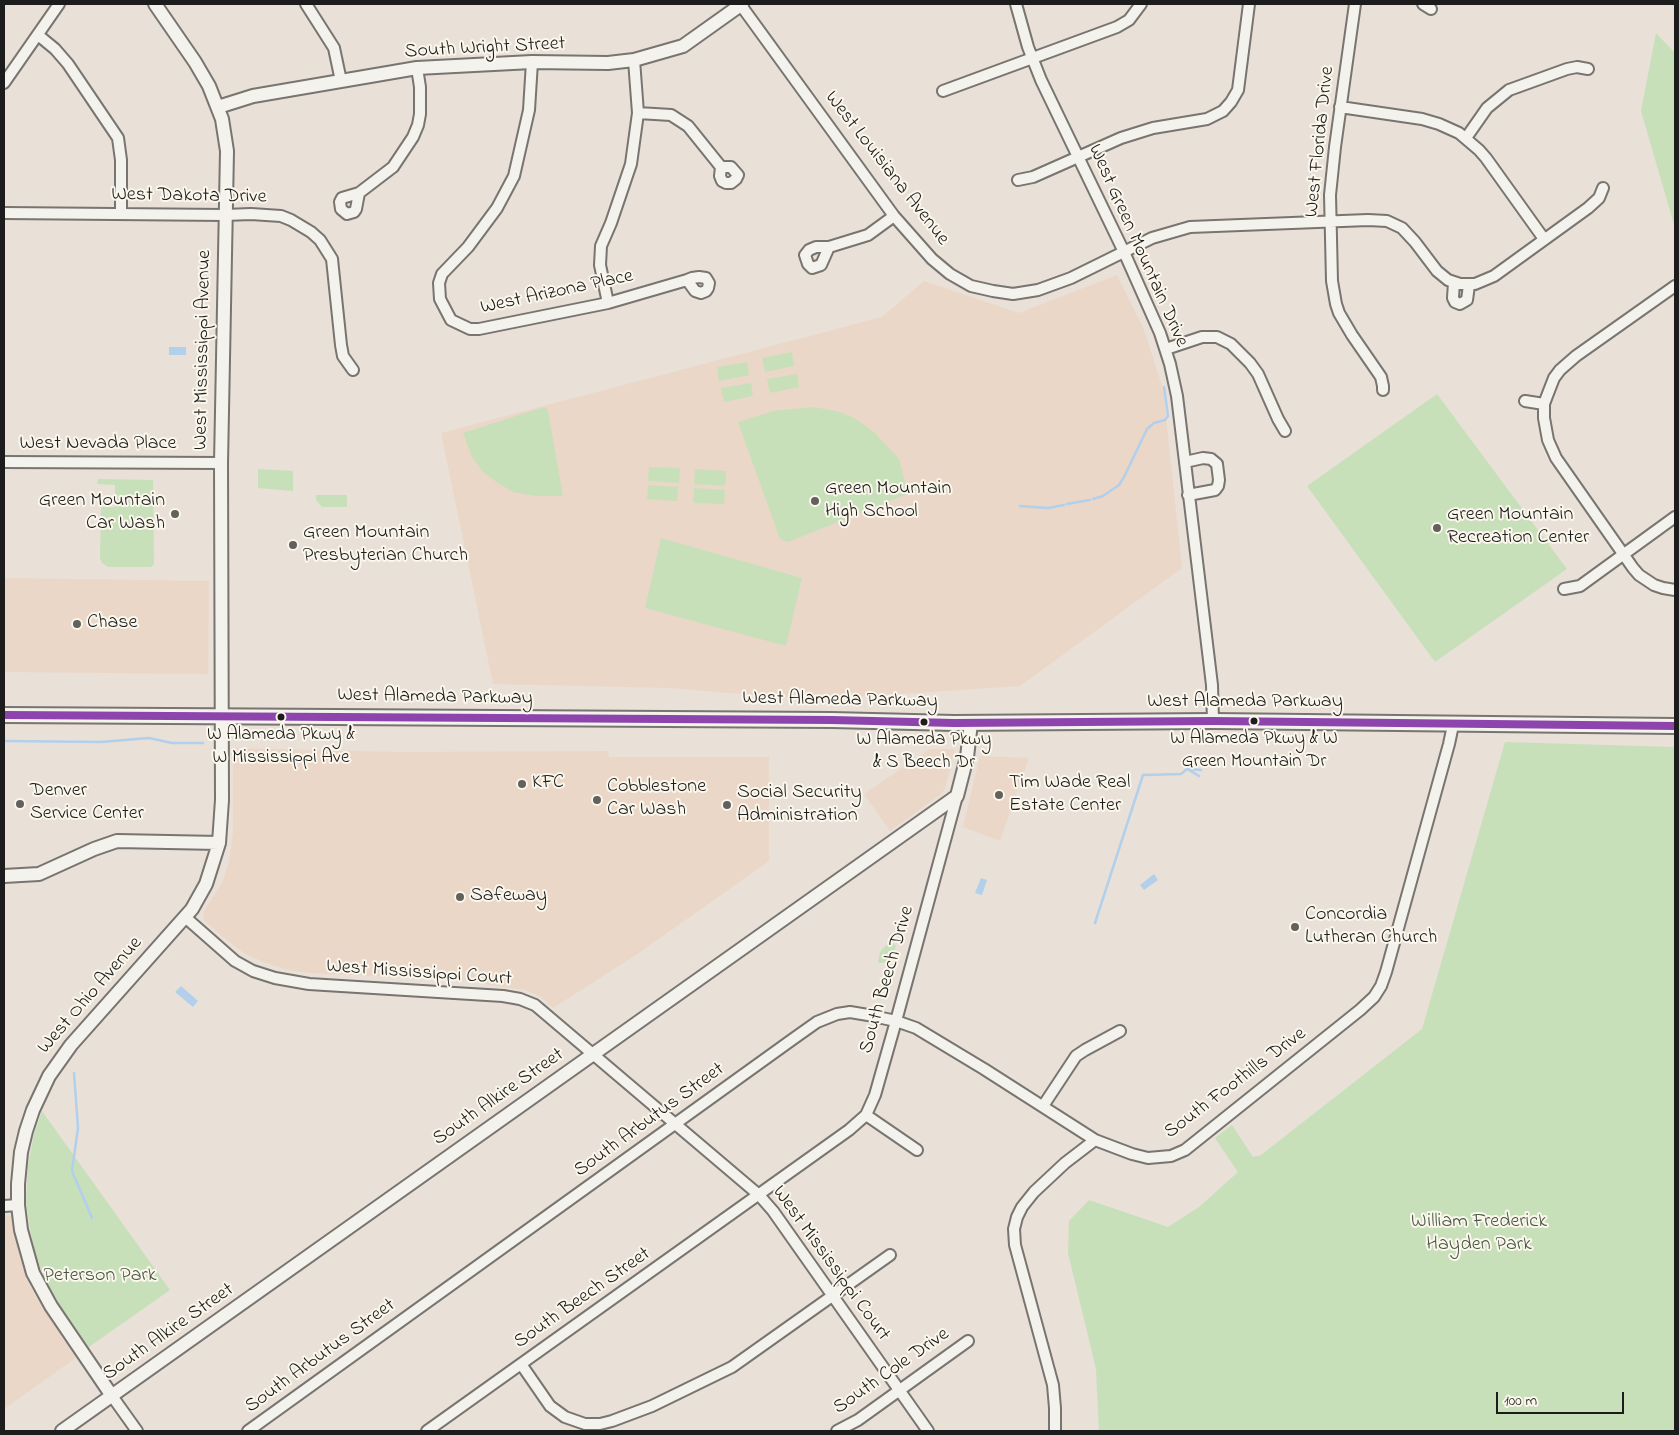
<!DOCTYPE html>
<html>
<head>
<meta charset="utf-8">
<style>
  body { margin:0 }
  #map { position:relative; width:1679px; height:1435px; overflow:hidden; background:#e9e0d7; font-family:"Indie Flower",sans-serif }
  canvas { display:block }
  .frame { position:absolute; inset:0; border:5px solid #1c1c1c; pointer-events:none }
  .scale { position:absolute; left:1496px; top:1392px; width:128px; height:22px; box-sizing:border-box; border:2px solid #1c1c1c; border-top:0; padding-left:6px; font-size:15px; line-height:18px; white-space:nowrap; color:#1c1c1c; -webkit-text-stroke:4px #fbf7ec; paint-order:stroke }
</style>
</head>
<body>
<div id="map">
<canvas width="1679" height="1435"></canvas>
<div class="frame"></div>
<div class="scale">100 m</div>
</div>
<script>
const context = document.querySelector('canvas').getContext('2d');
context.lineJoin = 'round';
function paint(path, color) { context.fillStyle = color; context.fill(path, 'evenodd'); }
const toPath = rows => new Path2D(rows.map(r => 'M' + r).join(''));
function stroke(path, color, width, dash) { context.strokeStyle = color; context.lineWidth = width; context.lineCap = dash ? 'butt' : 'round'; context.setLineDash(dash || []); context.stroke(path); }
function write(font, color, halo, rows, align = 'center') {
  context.font = font + ' "Indie Flower",sans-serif'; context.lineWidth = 4; context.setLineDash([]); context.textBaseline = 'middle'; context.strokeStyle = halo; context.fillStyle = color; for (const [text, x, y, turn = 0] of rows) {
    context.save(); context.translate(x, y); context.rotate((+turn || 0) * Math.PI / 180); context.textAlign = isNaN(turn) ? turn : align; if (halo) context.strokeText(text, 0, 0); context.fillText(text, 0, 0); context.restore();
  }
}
const built = toPath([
  [1117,275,1143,327,1163,389,1182,568,1020,686,812,700,671,688,493,684,441,433,882,317,924,281,1019,313],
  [4,578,209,581,208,674,4,672],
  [233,748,399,752,608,751,609,757,769,757,769,861,636,955,553,1008,540,996,525,990,478,983,479,981,309,973,288,970,263,962,244,953,223,937,205,921,203,916,204,911,222,883,229,862,233,833],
  [930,749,954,749,955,750,945,789,941,794,890,831,864,794],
  [980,756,1029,758,1000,841,963,827],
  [4,1215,12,1216,20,1260,31,1288,63,1339,71,1348,77,1357,4,1409]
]);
const green = toPath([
  [1656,33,1675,53,1675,228,1641,111],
  [792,352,794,366,765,372,762,358],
  [747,362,749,375,719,381,717,367],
  [797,374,799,387,770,393,767,379],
  [751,383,753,396,724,402,721,388],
  [1437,394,1567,569,1435,662,1307,486],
  [544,407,548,411,563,496,535,496,513,492,498,483,483,472,472,457,463,433],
  [813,407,837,411,856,419,875,433,899,459,908,494,788,542,780,539,738,422,773,411],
  [649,467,680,468,679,483,648,481],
  [258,469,293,471,293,491,258,488],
  [695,469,726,471,725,486,694,484],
  [98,479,153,480,154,564,151,567,108,567,102,563,100,558,101,507,115,507,115,485,97,484],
  [648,485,678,487,677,501,647,499],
  [694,488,725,490,724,504,693,503],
  [316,495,347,495,347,507,322,507,316,500],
  [661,538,802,578,786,646,645,608],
  [1505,742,1675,747,1675,1431,1099,1431,1096,1369,1068,1253,1069,1221,1089,1200,1168,1227,1199,1207,1238,1172,1215,1138,1232,1125,1253,1157,1261,1155,1422,1029],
  [888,943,896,945,892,962,878,963,880,952],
  [42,1111,170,1290,86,1349,46,1283,36,1256,30,1229,26,1201,28,1165,34,1134]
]);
const water = toPath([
  [169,347,186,347,186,355,169,355],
  [1154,874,1158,880,1144,890,1140,885],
  [981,878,987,880,982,895,975,893],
  [181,986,198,1001,193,1007,175,992]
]);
const stream = toPath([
  [1093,499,1103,496,1119,485,1124,477,1147,429,1154,423,1165,420,1168,416,1164,387],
  [1067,504,1090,500],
  [1020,506,1048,508,1064,505],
  [4,741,101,742,149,738,172,743,203,743],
  [1189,770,1199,776],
  [1095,923,1143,775,1181,774,1187,769,1201,770],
  [74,1073,78,1128,72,1171,92,1218]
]);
const minor = toPath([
  [306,4,334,48,341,81],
  [740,4,894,216,932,259,950,274,971,286,993,291,1013,294,1038,290,1071,278,1152,238,1190,227,1368,220,1387,221,1402,228,1415,242,1437,271,1448,280,1460,284,1475,284,1494,276,1588,208,1599,198,1603,188],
  [1016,4,1028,47,1041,80,1124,252,1160,333,1170,364,1177,396,1212,685,1213,721],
  [1355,4,1335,147,1330,195,1332,281,1336,304,1339,313,1352,335,1381,377,1383,386,1383,390],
  [1423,4,1431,9],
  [38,35,55,49,68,64,118,138,121,160,121,214],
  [532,62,529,110,514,176,497,208,468,247,442,274,439,283,440,299,451,320,470,329,479,329,608,303,687,280,692,278,699,277,706,278,709,283,708,288,706,291,701,293,695,291,687,280],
  [4,83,59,4],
  [943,91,1117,27,1129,20,1141,4],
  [1340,107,1422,119,1439,124,1459,133,1479,150,1486,158,1544,239],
  [638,113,671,115,688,126,721,167,720,176,722,181,726,183,731,183,736,179,738,175,731,167,721,167],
  [1466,138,1487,108,1509,90,1567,69,1577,67,1588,69],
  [1018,180,1033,177,1121,138,1153,128,1207,119,1223,111,1231,102,1238,90,1249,4],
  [359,193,356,209,354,212,347,214,341,209,340,202,342,198,359,193,393,167,413,137,418,125,420,114,420,87,417,68],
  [4,213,225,215,251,214,281,216,291,220,311,232,320,240,332,259,341,345,343,356,353,370],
  [829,247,821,265,812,268,808,264,805,255,809,250,816,247,829,247,868,235,894,216],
  [1454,282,1453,298,1455,302,1460,304,1467,300,1469,285],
  [1675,286,1576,356,1560,370,1554,378,1547,396,1544,404,1544,418,1548,440,1556,458,1633,568,1639,575,1654,585,1663,588,1675,590],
  [608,303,600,265,601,246,611,223,631,164,638,113,634,60],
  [1166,349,1202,337,1217,337,1231,344,1250,363,1258,374,1278,419,1285,431],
  [1525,401,1544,404],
  [4,462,221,463],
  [1185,462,1203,458,1211,459,1217,464,1219,480,1218,486,1215,490,1188,495],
  [1564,589,1580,586,1675,517],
  [185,917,235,961,253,971,275,978,309,984,503,996,520,999,535,1005,759,1195,773,1211,928,1431],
  [1043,1106,1076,1056,1085,1050,1120,1031],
  [866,1115,917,1150],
  [4,1206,18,1205],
  [521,1364,550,1406,565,1417,585,1424,600,1424,612,1421,652,1406,732,1367,890,1255],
  [112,1396,137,1431],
  [248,1431,793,1039,817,1022,837,1014,850,1012,868,1015,896,1021,916,1028,984,1069,1095,1140],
  [427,1431,849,1130,866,1115,875,1095,896,1021,957,796],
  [837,1431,858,1420,968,1341],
  [1055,1431,1055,1408,1053,1385,1015,1245,1014,1229,1017,1217,1022,1207,1034,1192,1065,1163,1095,1140,1132,1154,1148,1158,1171,1156,1185,1150,1360,1010,1374,997,1381,986,1386,972,1449,744,1453,725]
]);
const tertiary = toPath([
  [218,107,253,96,417,68,532,62,608,63,634,60,683,46,742,4],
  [4,876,39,874,94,849,117,841,219,843],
  [112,1396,51,1306,33,1273,21,1230,18,1205,18,1184,21,1152,26,1131,33,1110,49,1076,71,1045,192,909,206,884,219,843,222,800,221,463,227,151,222,119,209,86,195,62,155,4],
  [62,1431,957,796,967,757,971,723]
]);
const secondary = toPath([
  [4,715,832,720,954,723,1213,721,1675,726]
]);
const bus1 = toPath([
  [4,715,832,720,954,723,1213,721,1675,726]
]);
const markers = [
  [815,501,5,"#64615d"],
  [175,514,5,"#64615d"],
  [1437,528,5,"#64615d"],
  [293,545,5,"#64615d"],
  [77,624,5,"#64615d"],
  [281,717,4.5,"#1c1c1c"],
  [1254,721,4.5,"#1c1c1c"],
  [924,722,4.5,"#1c1c1c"],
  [522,784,5,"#64615d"],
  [999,795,5,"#64615d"],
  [597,800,5,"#64615d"],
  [20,804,5,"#64615d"],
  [727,805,5,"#64615d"],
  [460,897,5,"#64615d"],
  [1295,927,5,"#64615d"]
];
const busNames = [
  ["W Alameda Pkwy &",281,736],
  ["W Mississippi Ave",281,759],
  ["W Alameda Pkwy & W",1254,740],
  ["Green Mountain Dr",1254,763],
  ["W Alameda Pkwy",924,741],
  ["& S Beech Dr",924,764]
];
const streetNames = [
  ["South Wright Street",485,49,-3],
  ["West Florida Drive",1321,142,-84],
  ["West Louisiana Avenue",886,169,52],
  ["West Dakota Drive",189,197,1],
  ["West Green Mountain Drive",1137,246,66],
  ["West Arizona Place",557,293,-12],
  ["West Mississippi Avenue",204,350,-89],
  ["West Nevada Place",98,445],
  ["West Alameda Parkway",435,698,1],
  ["West Alameda Parkway",840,701,1],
  ["West Alameda Parkway",1245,703],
  ["West Mississippi Court",419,974,4],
  ["South Beech Drive",888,980,-74],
  ["West Ohio Avenue",91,996,-49],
  ["South Foothills Drive",1236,1084,-37],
  ["South Alkire Street",499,1098,-35],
  ["South Arbutus Street",650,1121,-36],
  ["West Mississippi Court",830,1264,54],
  ["South Beech Street",583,1299,-35],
  ["South Alkire Street",169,1333,-35],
  ["South Arbutus Street",321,1357,-36],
  ["South Cole Drive",892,1372,-35]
];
const poiNames = [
  ["Green Mountain",825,490],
  ["High School",825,513],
  ["Green Mountain",165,502,"right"],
  ["Car Wash",165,525,"right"],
  ["Green Mountain",1447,516],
  ["Recreation Center",1447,539],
  ["Green Mountain",303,534],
  ["Presbyterian Church",303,557],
  ["Chase",87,624],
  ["KFC",532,784],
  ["Tim Wade Real",1009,784],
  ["Estate Center",1009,807],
  ["Cobblestone",607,788],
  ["Car Wash",607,811],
  ["Denver",30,792],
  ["Service Center",30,815],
  ["Social Security",737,794],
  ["Administration",737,817],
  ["Safeway",470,897],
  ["Concordia",1305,916],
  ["Lutheran Church",1305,939]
];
const parkNames = [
  ["William Frederick",1479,1223],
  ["Hayden Park",1479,1246],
  ["Peterson Park",100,1277]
];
paint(built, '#ead7c8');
paint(green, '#c7e0ba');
paint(water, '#b2cfec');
stroke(stream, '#b2cfec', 2.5);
stroke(minor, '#787470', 14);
stroke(tertiary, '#787470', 16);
stroke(secondary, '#787470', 18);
stroke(minor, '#f4f2ed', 10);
stroke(tertiary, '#f4f2ed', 12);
stroke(secondary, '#f4f2ed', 14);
stroke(bus1, '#8e44ad', 8);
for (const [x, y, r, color] of markers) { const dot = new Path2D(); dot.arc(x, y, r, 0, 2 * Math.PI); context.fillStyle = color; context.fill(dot); stroke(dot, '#fbf7ec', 2); }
write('19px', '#1c1c1c', '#fbf7ec', busNames);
write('20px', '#1c1c1c', '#fbf7ec', streetNames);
write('20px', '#1c1c1c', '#fbf7ec', poiNames, 'left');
write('20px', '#475744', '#fbf7ec', parkNames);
</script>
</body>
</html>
